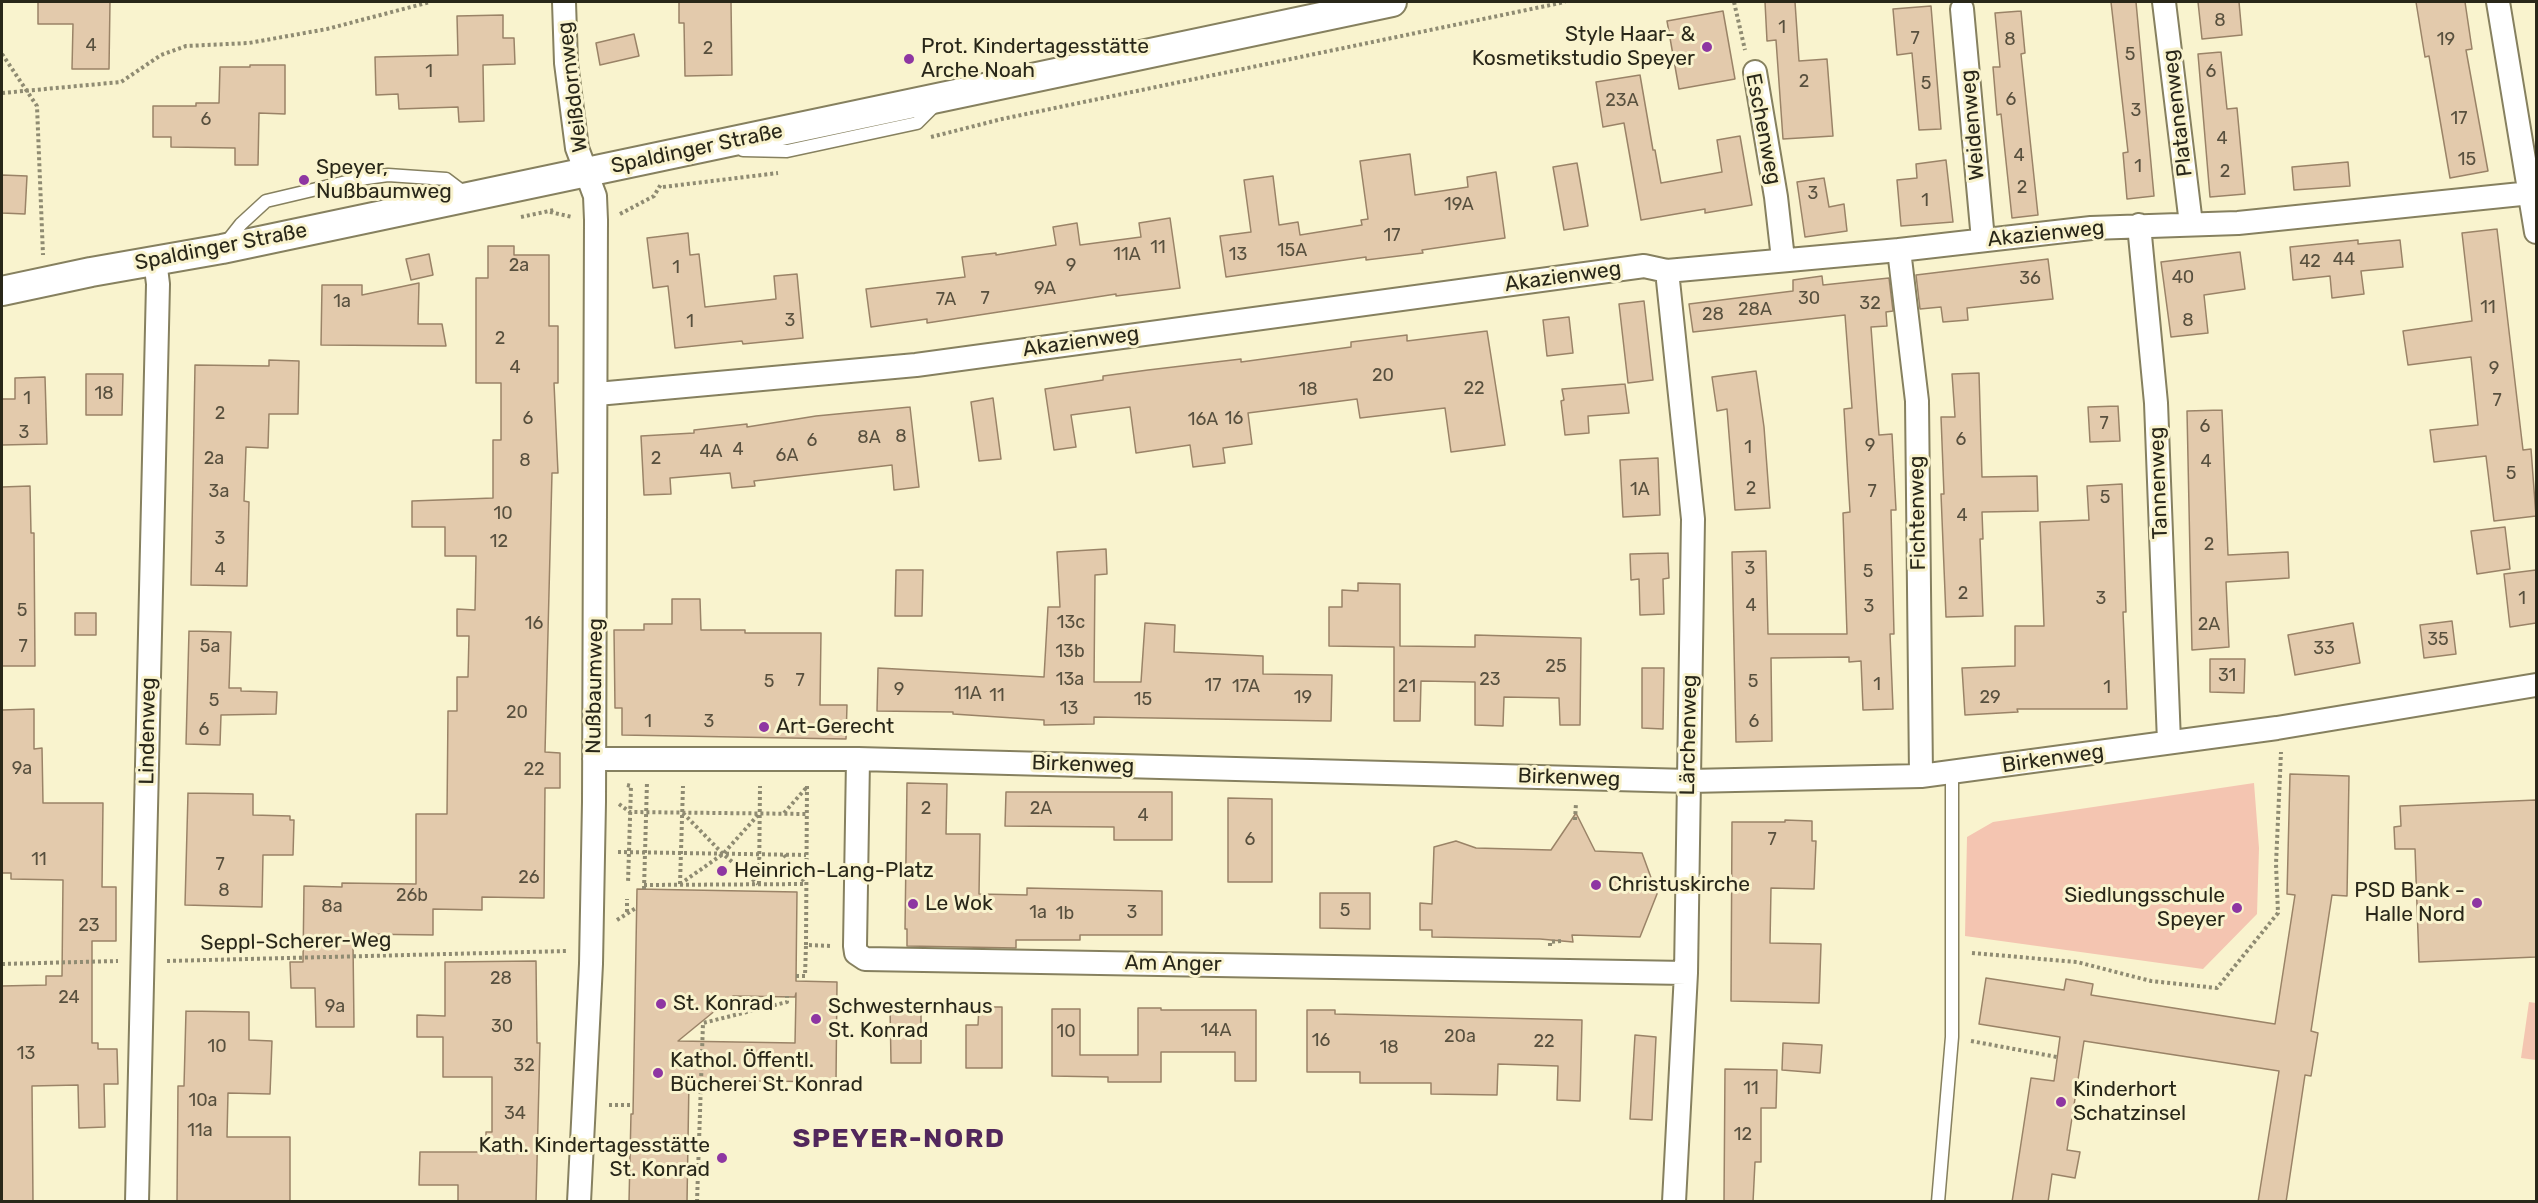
<!DOCTYPE html>
<html>
<head>
<meta charset="utf-8">
<style>
  body { margin:0 }
  #map { position:relative; width:2538px; height:1203px; overflow:hidden; background:#f9f3ce; font-family:Rubik,sans-serif }
  canvas { display:block }
  .frame { position:absolute; inset:0; border:3px solid #292719; pointer-events:none }
</style>
</head>
<body>
<div id="map">
<canvas width="2538" height="1203"></canvas>
<div class="frame"></div>
</div>
<script>
const context = document.querySelector('canvas').getContext('2d');
context.lineJoin = 'round';
function paint(path, color) { context.fillStyle = color; context.fill(path, 'evenodd'); }
const toPath = rows => new Path2D(rows.map(r => 'M' + r).join(''));
function stroke(path, color, width, dash) { context.strokeStyle = color; context.lineWidth = width; context.lineCap = dash ? 'butt' : 'round'; context.setLineDash(dash || []); context.stroke(path); }
function write(font, color, halo, rows, align = 'center') {
  context.font = font + ' Rubik,sans-serif'; context.lineWidth = 6; context.setLineDash([]); context.textBaseline = 'middle'; context.strokeStyle = halo; context.fillStyle = color; for (const [text, x, y, turn = 0] of rows) {
    context.save(); context.translate(x, y); context.rotate((+turn || 0) * Math.PI / 180); context.textAlign = isNaN(turn) ? turn : align; if (halo) context.strokeText(text, 0, 0); context.fillText(text, 0, 0); context.restore();
  }
}
const green = toPath([
  [2254,783,2259,848,2257,914,2203,969,1965,936,1967,837,1993,822],
  [2529,1002,2536,1003,2536,1060,2521,1058]
]);
const building = toPath([
  [38,2,110,2,109,69,72,69,73,24,38,24,38,2],
  [679,2,731,2,732,75,685,76,684,23,679,23,679,2],
  [1765,2,1795,2,1799,61,1827,59,1833,136,1783,139,1776,40,1767,41,1765,2],
  [2111,2,2136,2,2154,196,2127,199,2123,153,2128,152,2111,2],
  [2198,2,2239,2,2242,35,2202,39,2198,2],
  [2416,2,2465,2,2472,49,2466,50,2488,171,2450,178,2429,56,2425,57,2416,2],
  [1931,6,1941,129,1919,130,1912,53,1897,55,1893,9,1931,6],
  [1723,11,1735,79,1679,89,1667,21,1723,11],
  [2021,11,2025,53,2021,54,2038,215,2012,218,2001,114,1997,115,1993,67,2000,67,1995,13,2021,11],
  [503,15,503,38,514,38,515,64,483,65,484,121,459,122,458,107,399,109,398,94,376,95,375,57,458,55,457,16,503,15],
  [634,34,639,56,600,65,596,43,634,34],
  [2221,52,2227,109,2237,108,2245,194,2210,197,2198,54,2221,52],
  [250,65,285,65,285,114,259,113,258,165,235,165,235,148,171,147,171,137,153,137,153,106,196,106,196,103,219,103,220,67,250,67,250,65],
  [1640,75,1653,150,1655,150,1661,183,1722,172,1717,140,1740,136,1752,205,1705,213,1705,209,1641,220,1624,123,1603,127,1596,82,1640,75],
  [1410,154,1415,195,1468,187,1467,177,1496,172,1505,238,1422,250,1423,253,1366,260,1366,257,1226,277,1220,236,1251,232,1244,180,1273,176,1279,225,1298,222,1300,235,1362,225,1361,220,1368,219,1360,161,1410,154],
  [1946,160,1953,222,1901,226,1897,180,1917,178,1916,164,1946,160],
  [2348,162,2350,186,2294,190,2292,167,2348,162],
  [1577,163,1588,226,1564,230,1553,167,1577,163],
  [2,175,27,176,25,214,2,213,2,175],
  [1824,178,1829,207,1844,204,1847,231,1805,237,1797,182,1824,178],
  [1170,218,1180,288,1116,296,1116,294,927,323,927,319,871,327,866,289,965,277,962,257,996,253,996,255,1056,245,1053,227,1077,223,1080,245,1141,237,1139,223,1170,218],
  [2497,229,2523,450,2531,449,2536,516,2494,521,2486,456,2434,462,2430,430,2478,425,2471,357,2408,365,2403,331,2472,321,2462,233,2497,229],
  [688,233,690,255,699,254,705,307,776,299,774,276,797,274,803,338,743,344,742,341,675,348,668,286,653,288,647,238,688,233],
  [2358,240,2358,244,2400,240,2403,267,2361,271,2364,294,2332,298,2330,276,2293,280,2290,247,2358,240],
  [488,246,514,246,514,255,549,255,549,326,558,326,558,383,554,383,558,473,552,473,545,752,560,753,560,788,545,788,544,898,482,897,482,910,433,909,433,935,359,934,359,943,353,943,354,1027,316,1027,315,988,291,988,290,962,303,962,304,886,342,887,342,883,416,884,416,814,447,814,448,711,457,711,457,677,468,677,469,636,457,636,457,609,475,610,476,556,445,556,445,527,412,527,412,501,493,498,493,440,501,440,501,383,476,383,476,278,488,278,488,246],
  [2240,252,2245,289,2204,295,2208,333,2171,337,2161,262,2240,252],
  [429,254,433,275,411,280,406,259,429,254],
  [2048,259,2053,299,1967,308,1968,320,1943,322,1941,307,1920,309,1916,275,2048,259],
  [1822,276,1823,285,1889,278,1893,311,1886,312,1887,326,1871,327,1879,435,1892,434,1896,510,1891,510,1894,634,1890,634,1893,709,1863,710,1861,661,1849,662,1849,657,1771,658,1772,741,1736,742,1732,552,1766,551,1768,634,1847,634,1843,513,1850,512,1844,409,1852,408,1845,315,1693,332,1689,304,1793,291,1793,280,1822,276],
  [419,283,418,324,442,324,446,346,321,345,322,285,362,285,362,295,419,283],
  [1644,301,1653,380,1628,383,1619,304,1644,301],
  [1569,317,1573,353,1547,356,1543,320,1569,317],
  [1487,331,1505,445,1451,452,1445,408,1360,418,1357,399,1248,413,1252,444,1223,448,1225,463,1193,467,1190,445,1136,453,1130,407,1071,415,1076,447,1054,450,1045,389,1103,380,1103,376,1148,370,1241,359,1241,362,1351,347,1351,342,1407,335,1407,341,1487,331],
  [269,360,299,361,298,414,269,414,268,448,246,447,244,501,249,502,247,586,191,585,195,365,269,366,269,360],
  [1756,371,1764,427,1770,508,1735,510,1727,409,1717,411,1712,377,1756,371],
  [1979,373,1982,477,2037,476,2038,511,1982,512,1983,539,1980,539,1983,616,1946,617,1941,494,1944,494,1941,417,1955,417,1952,374,1979,373],
  [86,374,123,374,122,415,86,415,86,374],
  [45,377,47,444,2,445,2,399,15,399,15,378,45,377],
  [1625,384,1629,413,1588,416,1589,433,1565,435,1561,401,1564,400,1562,389,1625,384],
  [993,398,1001,459,979,461,971,402,993,398],
  [2118,406,2120,441,2090,442,2088,407,2118,406],
  [910,407,919,487,894,490,892,465,754,481,755,486,732,488,730,473,670,478,671,494,644,495,641,436,694,433,694,430,747,424,747,427,816,416,910,407],
  [2222,410,2228,555,2288,552,2289,578,2226,582,2229,647,2192,650,2187,411,2222,410],
  [1658,458,1660,515,1623,517,1620,460,1658,458],
  [2122,484,2126,612,2123,612,2127,709,2017,709,2018,712,1965,715,1962,668,2015,666,2015,626,2044,626,2040,522,2089,520,2087,486,2122,484],
  [30,486,31,533,34,533,35,666,2,666,2,487,30,486],
  [2505,527,2510,569,2477,574,2471,531,2505,527],
  [1106,549,1107,574,1095,575,1094,682,1141,682,1145,623,1175,625,1174,652,1263,656,1263,674,1332,675,1331,721,1094,717,1094,724,1044,725,1044,720,953,714,953,712,877,711,878,668,1044,677,1048,607,1060,607,1057,552,1106,549],
  [1668,553,1669,578,1663,579,1664,614,1640,615,1639,579,1631,580,1630,554,1668,553],
  [896,570,923,570,922,616,895,616,896,570],
  [2536,570,2536,623,2510,627,2504,574,2536,570],
  [1358,583,1400,584,1400,646,1475,647,1475,635,1581,638,1580,725,1560,725,1559,698,1504,697,1503,726,1475,725,1475,682,1421,681,1420,721,1394,721,1394,647,1329,646,1329,607,1342,607,1342,590,1358,591,1358,583],
  [672,599,700,599,701,630,745,630,745,633,821,633,820,705,847,705,846,739,622,735,622,708,615,708,614,630,644,630,644,624,672,624,672,599],
  [75,613,96,613,96,635,75,635,75,613],
  [2452,621,2456,654,2424,658,2420,625,2452,621],
  [2353,623,2360,663,2295,675,2288,635,2353,623],
  [189,631,231,632,229,688,241,688,241,691,277,692,276,714,221,715,220,745,186,744,189,631],
  [2210,659,2245,659,2244,693,2210,692,2210,659],
  [1642,668,1664,668,1663,729,1642,728,1642,668],
  [34,709,34,749,42,748,43,803,103,803,102,887,116,887,116,941,92,941,92,1043,98,1043,98,1049,117,1049,118,1084,104,1084,105,1127,79,1128,78,1085,32,1086,33,1202,2,1202,2,986,46,985,46,976,62,976,63,880,11,879,11,873,2,873,2,710,34,709],
  [2290,774,2349,776,2347,896,2332,895,2311,1031,2318,1033,2311,1076,2305,1075,2286,1202,2258,1202,2279,1071,2084,1041,2067,1150,2080,1152,2075,1178,2052,1174,2048,1202,2012,1202,2031,1078,2054,1081,2060,1037,1979,1024,1986,978,2064,990,2066,979,2093,984,2091,995,2275,1024,2295,895,2287,894,2290,774],
  [907,783,947,784,946,834,980,834,979,894,1027,895,1027,888,1162,891,1162,935,1080,935,1080,940,1016,940,1016,948,907,946,907,929,905,929,907,783],
  [1006,792,1172,792,1172,840,1114,840,1114,827,1005,826,1006,792],
  [188,793,253,794,253,815,290,816,290,820,294,820,293,855,263,855,262,907,185,905,188,793],
  [1228,798,1272,799,1272,882,1228,882,1228,798],
  [2536,800,2536,957,2419,962,2415,849,2395,849,2394,827,2401,826,2400,806,2536,800],
  [1576,813,1595,851,1642,853,1657,894,1640,937,1572,935,1573,942,1540,939,1432,937,1432,930,1420,930,1420,903,1432,904,1434,847,1456,841,1476,848,1551,850,1576,813],
  [1785,820,1812,821,1812,841,1816,841,1814,889,1771,888,1770,943,1821,944,1819,1003,1731,1001,1732,822,1785,822,1785,820],
  [637,889,797,892,796,981,837,982,836,1082,689,1080,687,1202,629,1202,631,1114,633,1114,637,889],
  [796,993,795,1043,678,1041,733,996,795,997,796,993],
  [1320,893,1370,893,1370,929,1320,928,1320,893],
  [536,961,537,1043,540,1043,536,1202,458,1202,458,1185,419,1185,420,1152,486,1152,486,1132,492,1132,492,1077,443,1077,443,1037,417,1037,417,1015,445,1016,445,962,536,961],
  [890,1004,921,1004,921,1063,891,1063,890,1004],
  [979,1007,1002,1007,1002,1068,966,1068,966,1025,978,1025,979,1007],
  [1138,1008,1161,1008,1161,1010,1256,1010,1256,1081,1235,1081,1235,1052,1161,1052,1161,1082,1108,1082,1108,1077,1052,1076,1052,1009,1080,1009,1080,1055,1138,1055,1138,1008],
  [1307,1010,1335,1010,1335,1014,1582,1020,1580,1101,1557,1100,1558,1066,1498,1064,1497,1095,1431,1094,1431,1083,1360,1083,1360,1072,1307,1072,1307,1010],
  [186,1011,249,1012,249,1040,272,1041,270,1094,228,1093,227,1137,290,1137,290,1202,177,1202,178,1086,184,1086,186,1011],
  [1635,1035,1656,1037,1652,1120,1630,1119,1635,1035],
  [1783,1043,1822,1045,1820,1073,1782,1070,1783,1043],
  [1725,1069,1777,1070,1776,1108,1761,1108,1761,1162,1755,1162,1753,1202,1724,1202,1725,1069]
]);
const path = toPath([
  [1734,2,1745,50],
  [2,54,37,106,43,255],
  [2,93,121,82,161,55,186,46,249,43,327,29,430,2],
  [931,137,1002,119,1565,2],
  [663,187,778,173],
  [550,212,572,217],
  [620,214,654,196,661,184],
  [521,217,554,210],
  [627,785,631,786,628,883],
  [807,786,806,945,832,946],
  [619,804,630,812,807,814],
  [683,813,723,854,758,884],
  [784,813,807,787],
  [1575,820,1576,803],
  [618,852,806,855],
  [784,855,806,884],
  [680,884,723,854,759,814],
  [680,884,683,786],
  [759,884,760,786],
  [644,885,806,884],
  [644,889,647,782],
  [627,912,627,899],
  [617,920,636,908],
  [1550,946,1550,942,1562,941],
  [1972,953,2077,962,2151,981,2217,988,2278,913,2276,864,2281,752],
  [167,961,567,951],
  [2,964,118,961],
  [796,976,805,976,806,945],
  [1971,1041,2057,1057],
  [609,1105,633,1105],
  [697,1202,703,1023,787,1002,787,996]
]);
const service = toPath([
  [743,150,787,151,917,123,937,103],
  [226,243,241,224,266,201,359,179,388,175,446,179,467,195],
  [1938,1202,1952,1037,1952,773]
]);
const minor = toPath([
  [564,2,566,63,577,148,595,196,596,220,594,802,591,964,579,1202],
  [2164,2,2191,224],
  [2498,2,2536,232],
  [1962,9,1983,240],
  [1755,72,1776,197,1783,259],
  [2139,225,2156,403,2169,742],
  [1899,250,1917,401,1921,776],
  [1667,271,1693,519,1686,973,1674,1202],
  [597,394,916,365,1644,266,1667,271,1899,250,2091,228,2238,223,2531,193],
  [594,759,858,759,1689,781,1921,776,2277,728,2536,685],
  [858,759,855,946,856,953,865,959,1686,973],
  [137,1202,158,284,155,260]
]);
const tertiary = toPath([
  [2,291,91,272,222,249,1392,2]
]);
const markers = [
  [1707,47,6,"#8e36a2"],
  [909,59,6,"#8e36a2"],
  [304,180,6,"#8e36a2"],
  [764,727,6,"#8e36a2"],
  [722,871,6,"#8e36a2"],
  [1596,885,6,"#8e36a2"],
  [2477,903,6,"#8e36a2"],
  [913,904,6,"#8e36a2"],
  [2237,908,6,"#8e36a2"],
  [661,1004,6,"#8e36a2"],
  [816,1019,6,"#8e36a2"],
  [658,1073,6,"#8e36a2"],
  [2061,1102,6,"#8e36a2"],
  [722,1158,6,"#8e36a2"]
];
const numberNames = [
  ["8",2220,21],
  ["1",1782,28],
  ["7",1915,39],
  ["8",2010,40],
  ["19",2446,40],
  ["4",91,46],
  ["2",708,49],
  ["5",2130,55],
  ["1",429,72],
  ["6",2211,72],
  ["2",1804,82],
  ["5",1926,84],
  ["6",2011,100],
  ["23A",1622,101],
  ["3",2136,111],
  ["17",2459,119],
  ["6",206,120],
  ["4",2222,139],
  ["4",2019,156],
  ["15",2467,160],
  ["1",2138,167],
  ["2",2225,172],
  ["2",2022,188],
  ["3",1813,194],
  ["1",1925,201],
  ["19A",1459,205],
  ["17",1392,236],
  ["11",1158,248],
  ["15A",1292,251],
  ["11A",1127,255],
  ["13",1238,255],
  ["44",2344,260],
  ["42",2310,262],
  ["2a",519,266],
  ["9",1071,266],
  ["1",676,268],
  ["40",2183,278],
  ["36",2030,279],
  ["9A",1045,289],
  ["7",985,299],
  ["30",1809,299],
  ["7A",946,300],
  ["1a",342,302],
  ["32",1870,304],
  ["11",2488,308],
  ["28A",1755,310],
  ["28",1713,315],
  ["3",790,321],
  ["8",2188,321],
  ["1",690,322],
  ["2",500,339],
  ["4",515,368],
  ["9",2494,369],
  ["20",1383,376],
  ["22",1474,389],
  ["18",1308,390],
  ["18",104,394],
  ["1",27,399],
  ["7",2497,401],
  ["2",220,414],
  ["6",528,419],
  ["16",1234,419],
  ["16A",1203,420],
  ["7",2104,424],
  ["6",2205,427],
  ["3",24,433],
  ["8",901,437],
  ["8A",869,438],
  ["6",1961,440],
  ["6",812,441],
  ["9",1870,446],
  ["1",1748,448],
  ["4",738,450],
  ["4A",711,452],
  ["6A",787,456],
  ["2a",214,459],
  ["2",656,459],
  ["8",525,461],
  ["4",2206,462],
  ["5",2511,474],
  ["2",1751,489],
  ["1A",1640,490],
  ["3a",219,492],
  ["7",1872,492],
  ["5",2105,498],
  ["10",503,514],
  ["4",1962,516],
  ["3",220,539],
  ["12",499,542],
  ["2",2209,545],
  ["3",1750,569],
  ["4",220,570],
  ["5",1868,572],
  ["2",1963,594],
  ["3",2101,599],
  ["1",2522,599],
  ["4",1751,606],
  ["3",1869,607],
  ["5",22,611],
  ["13c",1071,623],
  ["16",534,624],
  ["2A",2209,625],
  ["35",2438,640],
  ["7",23,647],
  ["5a",210,647],
  ["33",2324,649],
  ["13b",1070,652],
  ["25",1556,667],
  ["31",2227,676],
  ["13a",1070,680],
  ["23",1490,680],
  ["7",800,681],
  ["5",769,682],
  ["5",1753,682],
  ["1",1877,685],
  ["17",1213,686],
  ["17A",1246,687],
  ["21",1407,687],
  ["1",2107,688],
  ["9",899,690],
  ["11A",968,694],
  ["11",997,696],
  ["19",1303,698],
  ["29",1990,698],
  ["15",1143,700],
  ["5",214,701],
  ["13",1069,709],
  ["20",517,713],
  ["1",648,722],
  ["3",709,722],
  ["6",1754,722],
  ["6",204,730],
  ["9a",22,769],
  ["22",534,770],
  ["2",926,809],
  ["2A",1041,809],
  ["4",1143,816],
  ["6",1250,840],
  ["7",1772,840],
  ["11",39,860],
  ["7",220,865],
  ["26",529,878],
  ["8",224,891],
  ["26b",412,896],
  ["8a",332,907],
  ["5",1345,911],
  ["1a",1038,913],
  ["3",1132,913],
  ["1b",1065,914],
  ["23",89,926],
  ["28",501,979],
  ["24",69,998],
  ["9a",335,1007],
  ["30",502,1027],
  ["14A",1216,1031],
  ["10",1066,1032],
  ["20a",1460,1037],
  ["16",1321,1041],
  ["22",1544,1042],
  ["10",217,1047],
  ["18",1389,1048],
  ["13",26,1054],
  ["32",524,1066],
  ["11",1751,1089],
  ["10a",203,1101],
  ["34",515,1114],
  ["11a",200,1131],
  ["12",1743,1135]
];
const poiNames = [
  ["Style Haar- &",1695,35,"right"],
  ["Kosmetikstudio Speyer",1695,59,"right"],
  ["Prot. Kindertagesstätte",921,47],
  ["Arche Noah",921,71],
  ["Speyer,",316,168],
  ["Nußbaumweg",316,192],
  ["Art-Gerecht",776,727],
  ["Heinrich-Lang-Platz",734,871],
  ["Christuskirche",1608,885],
  ["PSD Bank -",2465,891,"right"],
  ["Halle Nord",2465,915,"right"],
  ["Siedlungsschule",2225,896,"right"],
  ["Speyer",2225,920,"right"],
  ["Le Wok",925,904],
  ["St. Konrad",673,1004],
  ["Schwesternhaus",828,1007],
  ["St. Konrad",828,1031],
  ["Kathol. Öffentl.",670,1061],
  ["Bücherei St. Konrad",670,1085],
  ["Kinderhort",2073,1090],
  ["Schatzinsel",2073,1114],
  ["Kath. Kindertagesstätte",710,1146,"right"],
  ["St. Konrad",710,1170,"right"]
];
const streetNames = [
  ["Weißdornweg",573,87,-97],
  ["Platanenweg",2178,113,-97],
  ["Weidenweg",1973,125,-95],
  ["Eschenweg",1763,129,79],
  ["Spaldinger Straße",697,149,-12],
  ["Akazienweg",2046,234,-6],
  ["Spaldinger Straße",221,247,-11],
  ["Akazienweg",1563,277,-8],
  ["Akazienweg",1081,342,-8],
  ["Tannenweg",2159,483,-92],
  ["Fichtenweg",1918,513,-91],
  ["Nußbaumweg",595,686,-89],
  ["Lindenweg",148,731,-89],
  ["Lärchenweg",1689,735,-89],
  ["Birkenweg",2053,759,-8],
  ["Birkenweg",1083,765,2],
  ["Birkenweg",1569,778,2],
  ["Seppl-Scherer-Weg",296,942,-1],
  ["Am Anger",1173,964,1]
];
const districtNames = [
  ["SPEYER-NORD",899,1139]
];
paint(green, '#f4c5b1');
paint(building, '#e3caac');
stroke(building, '#9a8367', 1.5);
stroke(service, '#86805f', 15);
stroke(minor, '#86805f', 26);
stroke(tertiary, '#86805f', 32);
stroke(path, '#8f8b72', 4, [3, 3]);
stroke(service, '#fff', 12);
stroke(minor, '#fff', 22);
stroke(tertiary, '#fff', 28);
for (const [x, y, r, color] of markers) { const dot = new Path2D(); dot.arc(x, y, r, 0, 2 * Math.PI); context.fillStyle = color; context.fill(dot); stroke(dot, '#f9f3ce', 2); }
write('18px', '#58503e', null, numberNames);
write('21px', '#292719', '#f9f3ce', poiNames, 'left');
write('21px', '#292719', '#f9f3ce', streetNames);
context.letterSpacing = '1.5px';
write('bold 27px', '#52275c', '#f9f3ce', districtNames);
context.letterSpacing = '0px';
</script>
</body>
</html>
